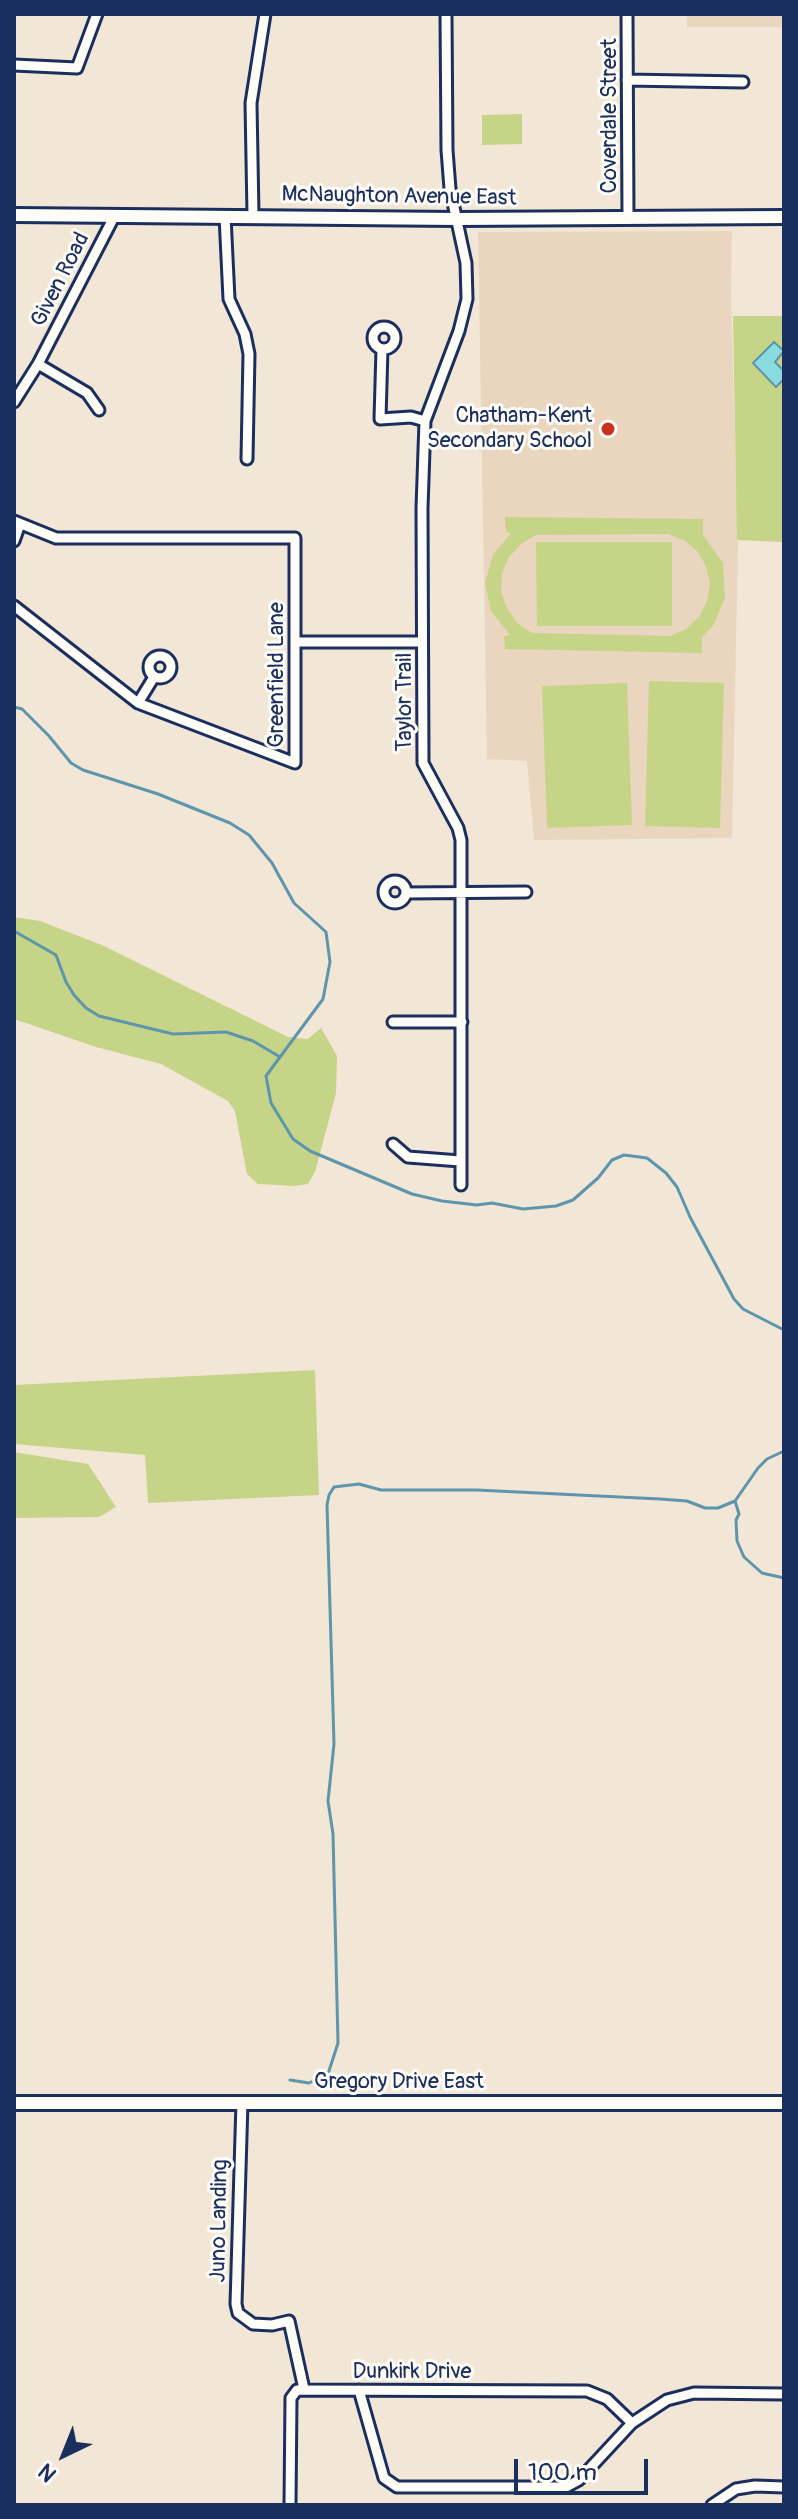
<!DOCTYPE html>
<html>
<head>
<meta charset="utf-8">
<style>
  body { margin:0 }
  #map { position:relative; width:798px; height:2519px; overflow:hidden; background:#f2e6d6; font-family:Pangolin,sans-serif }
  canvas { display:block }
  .frame { position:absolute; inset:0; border:16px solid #1b2f5e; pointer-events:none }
  .north { position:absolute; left:24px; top:2415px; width:80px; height:80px; -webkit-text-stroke:6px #fdfcf7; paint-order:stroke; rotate:223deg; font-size:22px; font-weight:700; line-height:32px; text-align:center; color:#1b2f5e }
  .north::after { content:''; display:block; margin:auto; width:28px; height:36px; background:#1b2f5e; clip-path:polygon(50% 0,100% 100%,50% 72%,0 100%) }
  .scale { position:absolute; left:514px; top:2459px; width:134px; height:36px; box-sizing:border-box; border:4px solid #1b2f5e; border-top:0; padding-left:10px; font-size:24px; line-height:28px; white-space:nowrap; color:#1b2f5e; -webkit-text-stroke:6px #fdfcf7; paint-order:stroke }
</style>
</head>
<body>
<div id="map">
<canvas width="798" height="2519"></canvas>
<div class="frame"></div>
<div class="north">N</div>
<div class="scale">100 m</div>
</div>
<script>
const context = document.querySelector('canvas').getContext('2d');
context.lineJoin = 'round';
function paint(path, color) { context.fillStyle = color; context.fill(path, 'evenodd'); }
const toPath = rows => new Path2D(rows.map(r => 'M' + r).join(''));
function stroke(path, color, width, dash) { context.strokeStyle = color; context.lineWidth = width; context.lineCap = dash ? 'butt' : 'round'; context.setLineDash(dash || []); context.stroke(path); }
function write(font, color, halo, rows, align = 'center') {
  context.font = font + ' Pangolin,sans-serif'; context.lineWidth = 6; context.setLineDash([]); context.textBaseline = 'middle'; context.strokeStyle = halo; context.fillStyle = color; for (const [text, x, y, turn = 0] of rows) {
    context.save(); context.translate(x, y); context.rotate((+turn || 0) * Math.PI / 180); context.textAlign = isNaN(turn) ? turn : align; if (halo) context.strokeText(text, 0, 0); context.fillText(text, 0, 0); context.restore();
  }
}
const built = toPath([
  [687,14,784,14,784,27,687,27],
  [732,231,731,295,738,545,732,838,534,840,527,761,487,759,478,232]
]);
const green = toPath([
  [522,114,522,144,482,145,482,115],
  [733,316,784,316,784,542,737,540],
  [505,517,703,519,703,535,723,563,725,598,713,626,702,637,702,653,505,649,504,636,510,635,491,611,485,583,493,555,511,533,506,532],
  [668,534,685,541,698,552,706,567,710,584,707,601,699,617,686,629,670,636,532,633,517,623,507,608,501,591,502,573,509,557,521,544,536,535],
  [536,542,672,542,672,626,537,626],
  [649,681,724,683,720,828,645,826],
  [627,683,632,825,547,828,542,686],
  [14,917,40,921,102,945,288,1037,308,1039,321,1028,337,1056,336,1093,315,1172,308,1184,295,1186,258,1184,247,1174,235,1111,228,1101,161,1064,96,1047,14,1019],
  [315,1370,319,1495,148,1503,145,1455,14,1444,14,1385],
  [14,1452,88,1464,116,1507,99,1517,14,1518]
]);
const water = toPath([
  [774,342,784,351,775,362,784,371,784,379,776,387,753,363,774,342]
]);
const stream = toPath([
  [14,707,22,709,49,736,71,763,83,770,158,794,230,823,249,835,272,863,294,903,326,932,330,962,323,999,266,1076,271,1103,293,1139,310,1151,412,1194,442,1201,477,1205,492,1203,523,1209,556,1206,573,1200,598,1178,612,1160,624,1155,647,1158,666,1173,677,1187,690,1217,734,1299,743,1309,784,1330],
  [14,931,56,955,66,982,74,995,86,1008,99,1016,173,1034,226,1032,253,1041,280,1057],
  [735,1501,739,1514,736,1520,737,1541,744,1557,762,1573,784,1578],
  [290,2080,309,2083,328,2074,338,2043,333,1834,328,1801,334,1744,327,1505,329,1495,334,1487,359,1484,381,1490,477,1490,660,1499,687,1501,705,1508,718,1508,735,1501,758,1468,767,1459,784,1451]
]);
const street = toPath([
  [446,14,447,150,450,189,466,263,467,299,459,331,425,421,422,508,423,763,458,828,461,840,461,1185],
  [627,14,628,218],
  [14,65,77,68,97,14],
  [627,80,743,82],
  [253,215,251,103,265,14],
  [225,216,229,299,245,334,249,354,247,459],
  '373 338a11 11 0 1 1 22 0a11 11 0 1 1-22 0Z',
  [382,349,380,419,411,417,425,421],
  [38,364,87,393,99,410],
  [14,402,38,364,115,215],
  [14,521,56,538,295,538,295,763,138,703,14,606],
  [14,541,20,524],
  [296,642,422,642],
  '149 667a11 11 0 1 1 22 0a11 11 0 1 1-22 0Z',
  [138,703,154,677],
  '384 892a11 11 0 1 1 22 0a11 11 0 1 1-22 0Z',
  [406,893,526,892],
  [393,1022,462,1022],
  [393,1144,408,1157,460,1161],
  [242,2102,236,2304,238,2313,253,2324,272,2325,289,2321,304,2389],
  [359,2390,384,2478,397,2487,566,2487,579,2480,632,2423,667,2400,694,2393,784,2394],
  [290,2505,291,2398,297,2390,587,2391,607,2399,632,2423],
  [712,2505,736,2489,755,2486,784,2487]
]);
const secondary = toPath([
  [14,215,457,219,784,217],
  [14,2103,784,2103]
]);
const markers = [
  [608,429,8,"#c8321e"]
];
const streetNames = [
  ["Coverdale Street",610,116,-90],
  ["McNaughton Avenue East",399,197,1],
  ["Given Road",61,280,-63],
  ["Greenfield Lane",277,675,-90],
  ["Taylor Trail",405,702,-90],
  ["Gregory Drive East",399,2082],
  ["Juno Landing",220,2221,-89],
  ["Dunkirk Drive",412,2372]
];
const poiNames = [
  ["Chatham-Kent",592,416],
  ["Secondary School",592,441]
];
paint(built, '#ead6bf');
paint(green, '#c6d488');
paint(water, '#89dbe0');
stroke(water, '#5d96ac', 2);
stroke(stream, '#5d96ac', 3);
stroke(street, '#1b2f5e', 15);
stroke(secondary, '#1b2f5e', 18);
stroke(street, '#fdfcf7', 9);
stroke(secondary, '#fdfcf7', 12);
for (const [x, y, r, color] of markers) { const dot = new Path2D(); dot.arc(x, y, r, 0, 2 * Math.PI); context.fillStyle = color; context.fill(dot); stroke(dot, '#fdfcf7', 3); }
write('22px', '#1b2f5e', '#fdfcf7', streetNames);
write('22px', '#1b2f5e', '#fdfcf7', poiNames, 'right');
</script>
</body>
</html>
